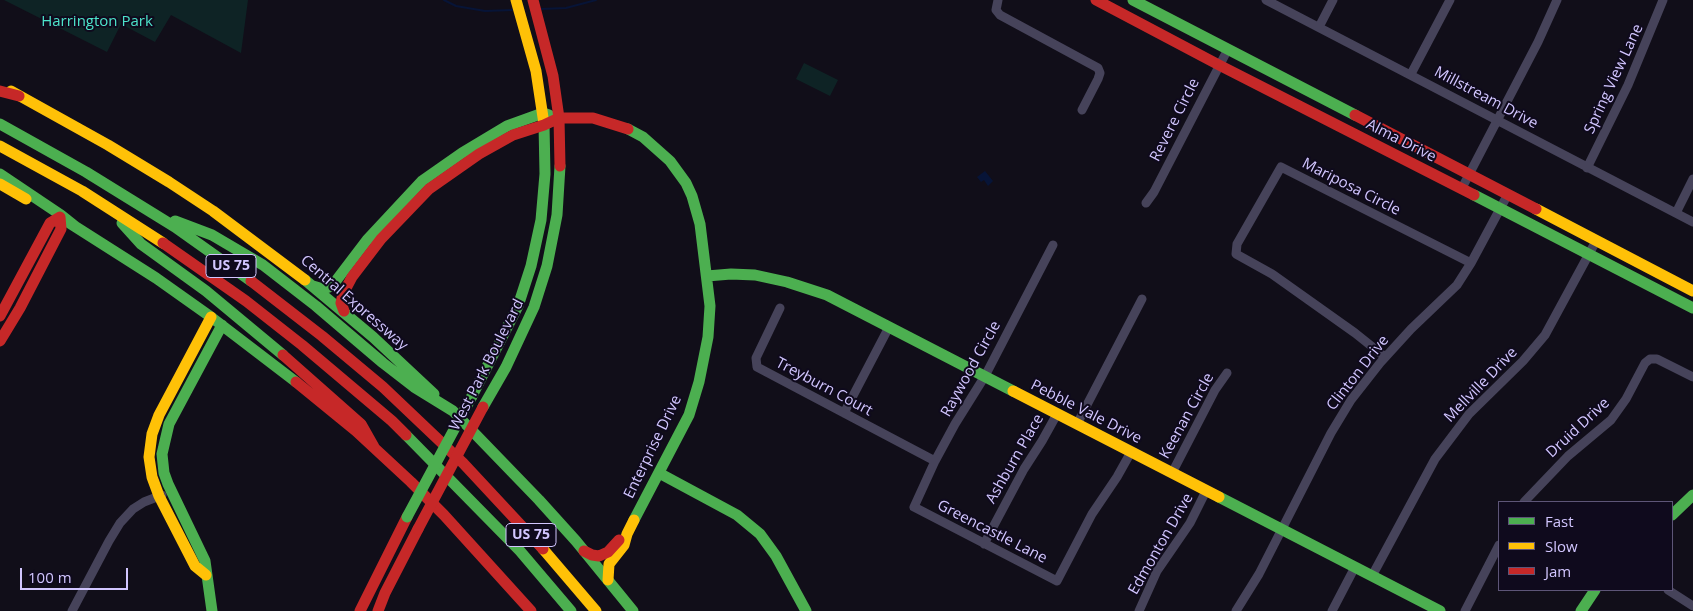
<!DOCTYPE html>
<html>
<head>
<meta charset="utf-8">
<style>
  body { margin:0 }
  #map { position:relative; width:1693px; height:611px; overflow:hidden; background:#110e19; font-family:"Open Sans",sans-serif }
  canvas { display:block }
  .legend { position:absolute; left:1498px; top:501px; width:175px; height:90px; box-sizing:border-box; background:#0f0a1d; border:1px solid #5d5577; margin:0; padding:6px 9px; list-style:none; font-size:15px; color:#d2c6ff }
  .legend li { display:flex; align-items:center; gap:10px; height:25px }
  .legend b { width:25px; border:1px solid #5d5577 }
  .scale { position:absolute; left:20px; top:568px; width:108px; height:22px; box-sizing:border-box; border:2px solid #d2c6ff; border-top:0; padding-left:6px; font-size:15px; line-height:18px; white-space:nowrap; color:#d2c6ff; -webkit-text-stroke:4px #0f0a1d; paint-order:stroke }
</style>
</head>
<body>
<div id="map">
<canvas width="1693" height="611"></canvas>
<ul class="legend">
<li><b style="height:6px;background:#4caf50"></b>Fast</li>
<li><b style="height:6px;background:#ffc107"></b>Slow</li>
<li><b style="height:6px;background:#c62828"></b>Jam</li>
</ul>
<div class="scale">100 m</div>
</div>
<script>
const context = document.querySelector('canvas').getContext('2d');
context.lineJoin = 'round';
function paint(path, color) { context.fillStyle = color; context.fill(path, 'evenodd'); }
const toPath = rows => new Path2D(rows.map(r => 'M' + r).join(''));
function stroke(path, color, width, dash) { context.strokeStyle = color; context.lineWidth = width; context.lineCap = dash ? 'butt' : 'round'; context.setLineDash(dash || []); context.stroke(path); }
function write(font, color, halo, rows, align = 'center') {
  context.font = font + ' "Open Sans",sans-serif'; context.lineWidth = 4; context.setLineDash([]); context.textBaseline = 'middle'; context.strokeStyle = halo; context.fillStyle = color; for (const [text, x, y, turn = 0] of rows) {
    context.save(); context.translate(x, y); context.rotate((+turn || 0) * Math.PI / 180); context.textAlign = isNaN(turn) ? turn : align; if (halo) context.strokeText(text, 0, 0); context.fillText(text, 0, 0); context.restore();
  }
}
const green = toPath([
  [4,0,248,0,241,53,171,15,155,42,121,24,107,52],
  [804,63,838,80,830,96,796,79]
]);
const water = toPath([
  [985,171,993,181,988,186,984,180,981,182,977,177]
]);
const stream = toPath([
  [444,0,456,6,485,11,512,10],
  [540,9,566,8,596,0]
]);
const street = toPath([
  [998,0,996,10,1000,15,1098,68,1100,73,1098,79,1082,110],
  [1266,0,1693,222],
  [1319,27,1333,0],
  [1411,74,1450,0],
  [1587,168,1628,85,1663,0],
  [1462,188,1538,42,1557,0],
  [1146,203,1154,192,1228,49],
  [1676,213,1693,179],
  [1053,245,985,376,955,424,935,461,914,507,1057,581,1092,514,1117,477,1131,452],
  [780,308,756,358,757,367,935,461],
  [1385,357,1355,333,1272,274,1236,254,1237,244,1281,167,1471,263],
  [844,413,889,327],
  [1077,424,1142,299],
  [1172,473,1215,390,1227,373],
  [1524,502,1568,456,1611,420,1626,399,1645,363,1650,359,1657,359,1693,377],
  [984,544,1024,469,1042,441,1057,414],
  [1372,576,1435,459,1469,414,1523,361,1545,335,1596,241],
  [1668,590,1693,606],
  [72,611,109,541,120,523,133,509,144,502,162,495],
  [1139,611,1157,571,1190,523,1206,491],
  [1236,611,1259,574,1331,433,1351,400,1380,363,1411,329,1457,285,1471,263,1508,194],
  [1332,611,1355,567],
  [1465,611,1499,545]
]);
const fast = toPath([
  [1133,0,1355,115],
  [0,124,86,172,175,227,251,281],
  [628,129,643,137,670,161,686,183,692,196,700,224,710,306,708,337,699,382,689,415,634,520],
  [0,174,61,215,76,227],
  [1474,195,1693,308],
  [175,221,212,235,263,265,316,306,383,363,414,387,453,411],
  [68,222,156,278,211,317,296,382],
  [122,223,141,244,206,291,283,355],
  [707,276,731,274,755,275,787,282,827,295,1013,391],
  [305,280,373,337,434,394],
  [313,286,323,289,332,286,367,240,422,181,462,153,507,126,543,113,549,115],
  [471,398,518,306,531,266,541,220,545,174,544,124],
  [483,407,506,367,534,307,547,266,557,215,560,166],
  [453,411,539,500,576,541,633,611],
  [406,435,520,551,571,611],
  [659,473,737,515,760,534,776,556,806,611],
  [1219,497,1440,611],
  [1672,515,1693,495],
  [212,611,205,561,168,484,164,473,162,454,169,424,222,325],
  [1581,611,1595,590]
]);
const slow = toPath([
  [516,0,536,71,544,124],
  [11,91,108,145,169,182,213,211,305,280],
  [0,146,82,191,163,243],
  [0,184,26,199],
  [1536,209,1693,291],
  [1013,391,1219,497],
  [543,549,596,611],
  [206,575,195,566,159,496,152,477,149,457,152,434,159,415,211,317],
  [608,580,609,564,624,545,627,534,634,520]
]);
const jam = toPath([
  [533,0,553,76,559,118,560,166],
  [1096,0,1219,65,1474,195],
  [0,91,19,96],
  [1355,115,1536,209],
  [163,243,246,301,302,345,392,421,406,435],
  [251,281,322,336,383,387,463,463,543,549],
  [344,311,341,303,343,294,352,277,381,239,429,189,479,154,513,135,544,125,559,118,593,118,628,129],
  [0,316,50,223,60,217,61,229,20,308,0,341],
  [283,355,361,424,374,447],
  [296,382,356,431,411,482,444,515,531,611],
  [584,551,592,555,599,556,608,552,619,540],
  [360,611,407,517],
  [378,611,385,593,418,529]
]);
const fastBridge = toPath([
  [407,517,471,398]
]);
const jamBridge = toPath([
  [418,529,483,407]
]);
const shields = [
  [231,266,50],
  [531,535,50]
];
const shieldNames = [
  ["US 75",231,266],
  ["US 75",531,535]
];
const parkNames = [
  ["Harrington Park",97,22]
];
const streetNames = [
  ["Spring View Lane",1614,79,-65],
  ["Millstream Drive",1486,98,28],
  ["Revere Circle",1175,120,-63],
  ["Alma Drive",1401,141,27],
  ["Mariposa Circle",1351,187,27],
  ["Central Expressway",354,303,41],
  ["West Park Boulevard",487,365,-63],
  ["Raywood Circle",971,369,-61],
  ["Clinton Drive",1358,373,-52],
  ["Mellville Drive",1481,385,-46],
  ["Treyburn Court",824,387,28],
  ["Pebble Vale Drive",1086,412,27],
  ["Keenan Circle",1187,416,-61],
  ["Druid Drive",1578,428,-43],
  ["Enterprise Drive",653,447,-64],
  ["Ashburn Place",1015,459,-60],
  ["Greencastle Lane",992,532,27],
  ["Edmonton Drive",1161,544,-60]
];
paint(green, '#0e2325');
paint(water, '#071437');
stroke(stream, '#071437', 2);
stroke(street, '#46435a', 9);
stroke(fast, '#4caf50', 11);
stroke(slow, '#ffc107', 11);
stroke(jam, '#c62828', 11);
stroke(fastBridge, '#4caf50', 11);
stroke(jamBridge, '#c62828', 11);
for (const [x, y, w] of shields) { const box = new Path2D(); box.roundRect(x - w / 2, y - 11.5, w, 23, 4); context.fillStyle = '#0f0a1d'; context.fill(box); stroke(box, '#d2c6ff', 1); }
write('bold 14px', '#d2c6ff', null, shieldNames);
write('15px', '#4de4cb', '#0f0a1d', parkNames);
write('15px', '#d2c6ff', '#0f0a1d', streetNames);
</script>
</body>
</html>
